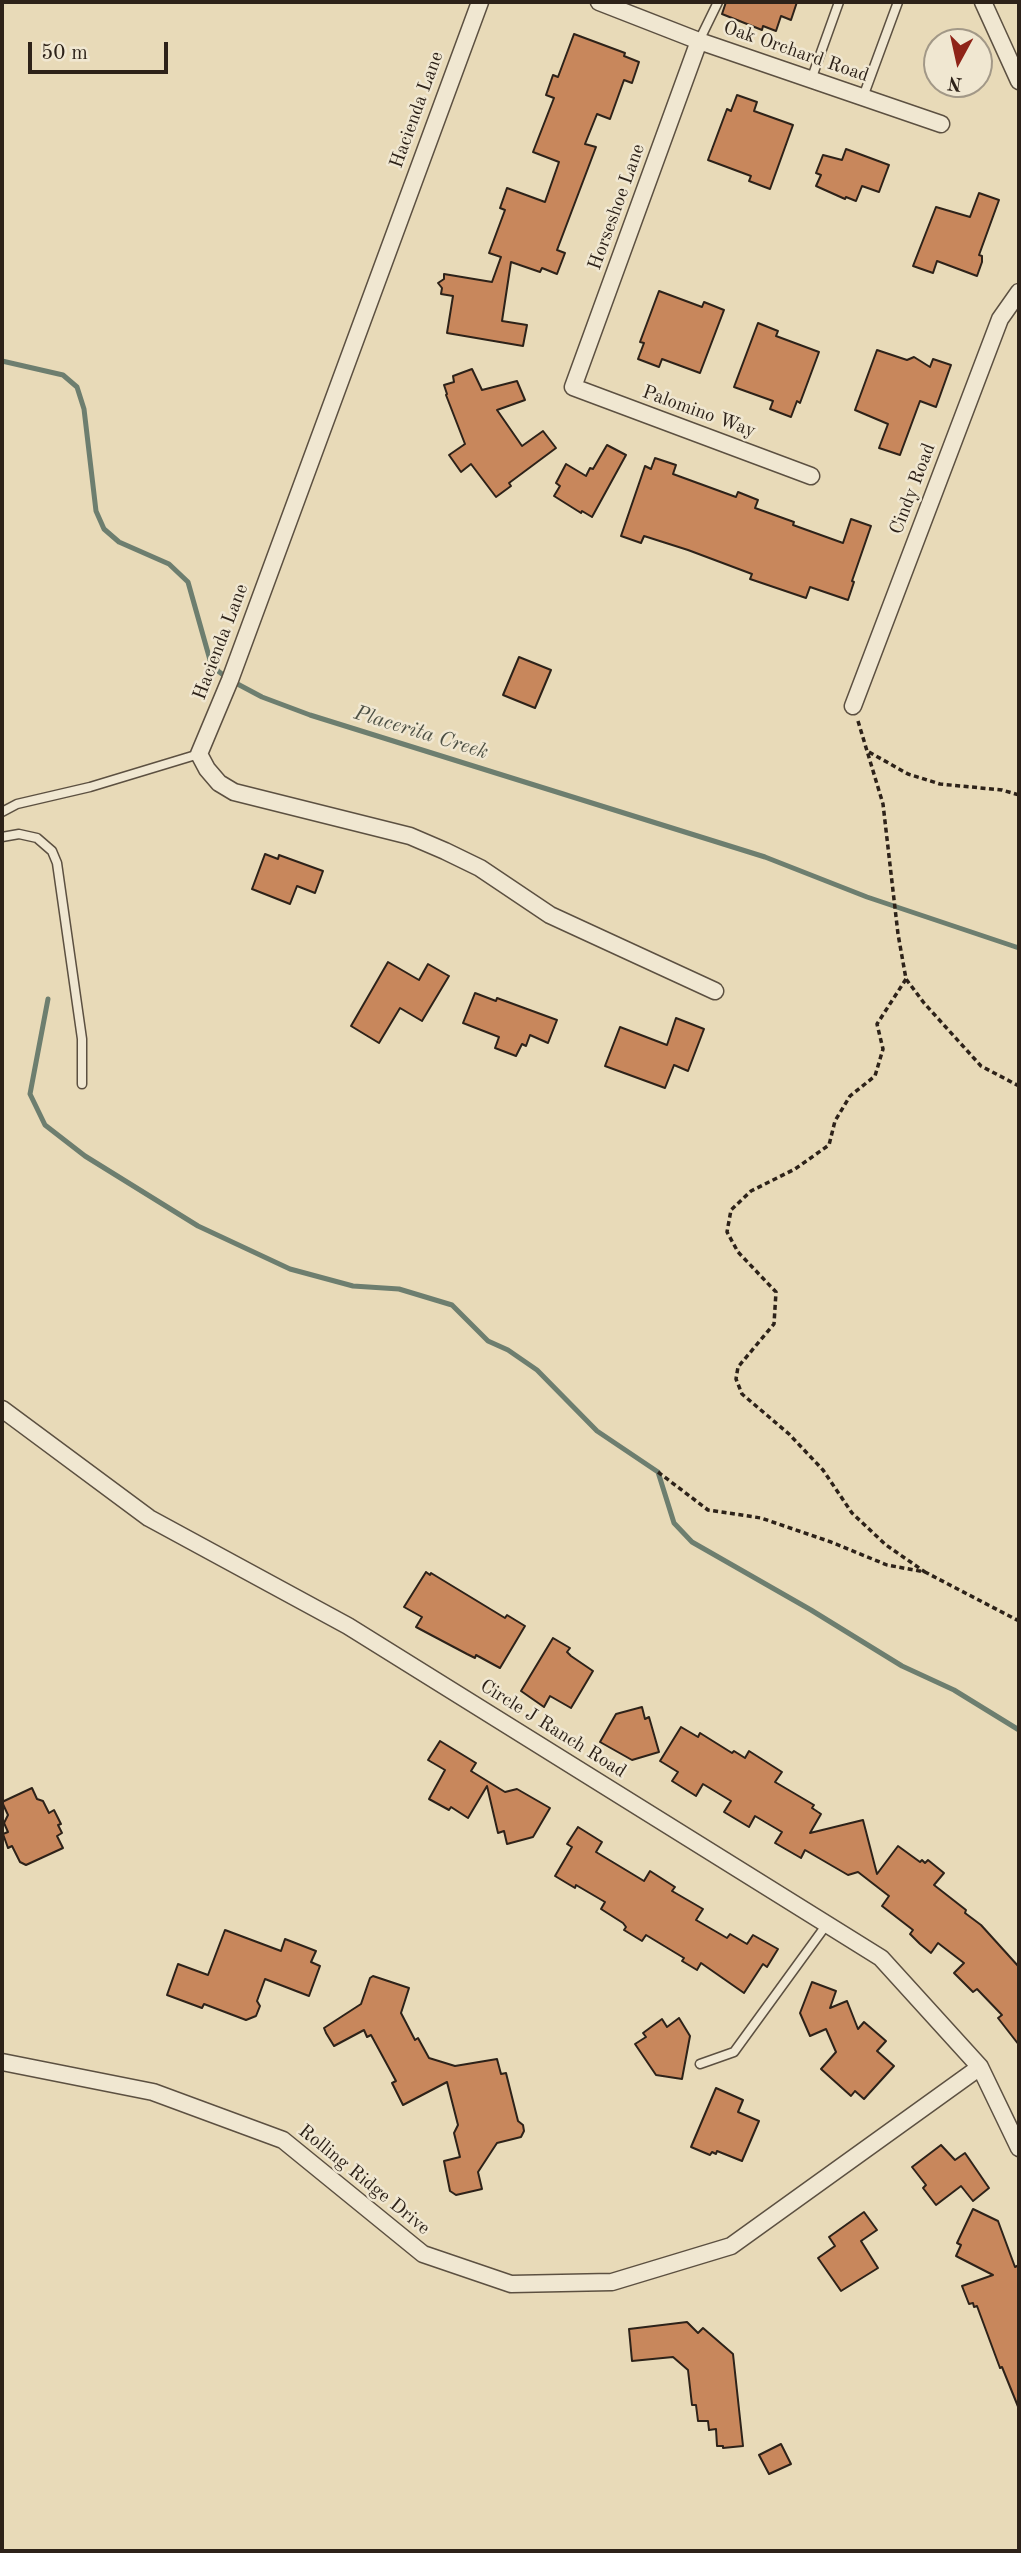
<!DOCTYPE html>
<html>
<head>
<meta charset="utf-8">
<style>
  body { margin:0 }
  #map { position:relative; width:1021px; height:2553px; overflow:hidden; background:#e8dab8; font-family:"Old Standard TT",serif }
  canvas { display:block }
  .frame { position:absolute; inset:0; border:4px solid #2d2219; pointer-events:none }
  .north { position:absolute; left:923px; top:28px; width:70px; height:70px; box-sizing:border-box; background:#f0e7d1; border:2px solid #a29887; border-radius:50%; rotate:188deg; font-size:19px; font-weight:700; line-height:28px; text-align:center; color:#2d2219 }
  .north::after { content:''; display:block; margin:auto; width:24px; height:32px; background:#8f2418; clip-path:polygon(50% 0,100% 100%,50% 72%,0 100%) }
  .scale { position:absolute; left:28px; top:42px; width:140px; height:32px; box-sizing:border-box; border:4px solid #2d2219; border-top:0; padding-left:9px; font-size:21px; line-height:24px; white-space:nowrap; color:#2d2219; -webkit-text-stroke:5px #f0e7d1; paint-order:stroke }
</style>
</head>
<body>
<div id="map">
<canvas width="1021" height="2553"></canvas>
<div class="frame"></div>
<div class="north">N</div>
<div class="scale">50 m</div>
</div>
<script>
const context = document.querySelector('canvas').getContext('2d');
context.lineJoin = 'round';
const toPath = rows => new Path2D(rows.map(r => 'M' + r).join(''));
function stroke(path, color, width, dash) { context.strokeStyle = color; context.lineWidth = width; context.lineCap = dash ? 'butt' : 'round'; context.setLineDash(dash || []); context.stroke(path); }
function paint(path, color) { context.fillStyle = color; context.fill(path, 'evenodd'); }
function write(font, color, halo, rows, align = 'center') {
  context.font = font + ' "Old Standard TT",serif'; context.lineWidth = 5; context.setLineDash([]); context.textBaseline = 'middle'; context.strokeStyle = halo; context.fillStyle = color; for (const [text, x, y, turn = 0] of rows) {
    context.save(); context.translate(x, y); context.rotate((+turn || 0) * Math.PI / 180); context.textAlign = isNaN(turn) ? turn : align; if (halo) context.strokeText(text, 0, 0); context.fillText(text, 0, 0); context.restore();
  }
}
const stream = toPath([
  [2,361,63,375,77,387,84,409,96,511,104,529,119,542,169,564,188,582,210,660,218,671,230,680,262,697,310,715,765,857,867,897,1019,948],
  [48,999,30,1094,45,1125,85,1156,198,1226,290,1269,353,1286,399,1289,452,1305,488,1341,508,1350,537,1370,597,1431,658,1472,674,1523,692,1542,811,1610,902,1666,954,1690,1019,1730]
]);
const building = toPath([
  [726,2,797,2,791,20,781,16,776,31,763,26,762,30,722,14,726,2],
  [574,34,625,53,624,56,639,62,632,83,624,80,610,119,597,114,585,144,596,147,557,250,565,253,557,274,542,268,540,272,511,262,502,321,527,325,523,346,447,333,453,296,441,294,442,288,438,283,444,279,444,274,492,282,501,257,489,253,505,210,500,208,507,188,545,202,559,162,533,152,554,98,546,95,553,75,558,77,574,34],
  [737,95,757,102,754,111,793,125,770,189,749,181,751,176,708,160,727,109,731,111,737,95],
  [846,149,889,165,879,192,862,186,856,201,846,197,845,199,816,186,821,175,816,173,823,155,842,160,846,149],
  [979,193,999,200,979,255,982,256,982,262,977,276,937,261,933,273,913,266,936,207,970,217,979,193],
  [659,291,702,307,704,302,724,310,700,373,662,359,659,367,638,359,644,343,640,342,659,291],
  [758,323,778,331,776,336,819,352,800,403,797,401,791,417,770,409,773,401,734,387,758,323],
  [877,350,907,360,914,357,930,367,933,359,951,365,936,407,920,401,900,455,879,448,888,424,855,410,877,350],
  [472,369,482,390,517,381,525,400,497,410,522,446,543,431,556,448,509,483,511,486,496,497,471,464,461,472,449,455,465,444,446,395,447,394,444,385,454,382,453,376,472,369],
  [607,445,626,455,592,517,582,511,581,513,554,496,560,486,556,483,566,464,586,476,590,468,593,469,607,445],
  [655,458,676,465,673,474,736,497,738,492,758,500,755,508,794,522,793,525,843,543,851,519,871,526,852,581,854,582,848,600,810,587,806,598,750,579,752,574,688,550,644,536,641,543,621,536,645,466,651,469,655,458],
  [519,657,551,670,535,708,503,695,519,657],
  [265,854,278,859,279,855,323,871,315,893,297,886,290,904,252,889,265,854],
  [388,962,419,980,428,964,449,976,422,1021,400,1008,379,1043,351,1026,388,962],
  [475,993,496,1001,497,998,557,1020,548,1043,530,1035,526,1046,522,1044,516,1056,495,1048,499,1037,463,1023,475,993],
  [676,1018,704,1029,688,1071,674,1065,665,1088,605,1066,620,1027,667,1045,676,1018],
  [426,1572,430,1575,431,1573,505,1618,507,1615,525,1626,500,1668,476,1655,475,1658,467,1654,416,1627,422,1617,404,1607,426,1572],
  [553,1638,570,1648,567,1652,571,1656,593,1671,571,1708,550,1696,544,1707,521,1691,553,1638],
  [642,1707,645,1719,649,1717,659,1752,632,1760,600,1742,616,1714,642,1707],
  [681,1727,698,1737,700,1733,732,1753,734,1751,745,1758,749,1751,782,1772,775,1782,814,1805,812,1808,821,1814,810,1833,863,1820,877,1874,898,1846,920,1862,922,1860,925,1863,928,1860,944,1873,934,1885,966,1910,965,1913,981,1925,1019,1967,1019,2045,998,2018,1002,2015,977,1989,973,1992,954,1973,964,1963,938,1943,931,1953,920,1944,910,1934,913,1930,882,1906,889,1896,858,1872,848,1875,805,1850,801,1858,775,1843,782,1832,755,1816,749,1827,724,1812,731,1801,703,1784,696,1796,672,1781,678,1772,660,1761,681,1727],
  [440,1741,476,1763,471,1771,505,1792,517,1789,550,1808,533,1837,507,1844,504,1831,498,1833,487,1786,468,1818,451,1807,449,1810,429,1799,445,1770,428,1760,440,1741],
  [32,1788,37,1799,43,1801,49,1813,54,1810,61,1824,58,1825,62,1833,57,1836,63,1848,26,1865,20,1862,12,1846,8,1848,3,1834,8,1832,4,1823,8,1815,2,1802,32,1788],
  [578,1827,602,1842,596,1852,644,1881,650,1871,675,1887,672,1891,703,1909,696,1920,727,1938,730,1934,747,1944,753,1935,778,1949,767,1967,763,1964,744,1993,701,1963,697,1970,682,1961,684,1958,646,1935,642,1941,624,1930,626,1927,623,1923,601,1909,605,1902,576,1885,575,1888,555,1876,572,1847,567,1844,578,1827],
  [225,1930,281,1951,285,1939,316,1951,311,1962,320,1966,309,1996,265,1979,257,2001,260,2006,256,2016,246,2020,204,2004,202,2008,167,1995,178,1964,208,1975,225,1930],
  [373,1976,409,1988,401,2013,415,2040,418,2038,429,2058,455,2066,497,2059,501,2074,506,2073,518,2121,523,2125,524,2131,521,2137,497,2143,478,2172,482,2189,456,2195,450,2191,444,2161,460,2157,454,2133,458,2125,447,2082,403,2105,392,2083,396,2081,371,2035,367,2037,364,2030,334,2046,326,2033,324,2028,361,2004,370,1978,373,1976],
  [812,1982,836,1991,830,2008,847,2001,858,2029,864,2022,886,2041,877,2051,894,2066,864,2099,855,2091,851,2096,821,2069,836,2052,826,2029,810,2036,800,2013,812,1982],
  [679,2018,690,2036,682,2079,656,2075,635,2044,646,2037,643,2033,662,2019,667,2027,679,2018],
  [716,2088,743,2100,738,2112,759,2121,742,2161,717,2151,716,2154,712,2152,710,2155,691,2147,716,2088],
  [941,2145,955,2160,965,2153,989,2188,973,2201,961,2186,936,2205,923,2188,926,2185,912,2167,941,2145],
  [973,2209,998,2221,1015,2267,1019,2265,1019,2409,1002,2367,1000,2368,977,2306,974,2307,973,2303,969,2304,962,2286,993,2275,956,2256,961,2245,957,2243,973,2209],
  [864,2212,877,2230,861,2241,878,2268,841,2291,818,2258,835,2246,829,2237,864,2212],
  [687,2322,698,2333,703,2328,733,2354,743,2446,723,2448,723,2446,717,2446,716,2429,709,2430,708,2421,698,2421,696,2405,692,2405,688,2370,673,2357,632,2361,629,2329,687,2322],
  [781,2444,791,2464,769,2474,759,2455,781,2444]
]);
const path = toPath([
  [858,721,883,804,898,934,906,979,924,1003,981,1066,1019,1086],
  [869,752,908,774,940,784,1002,790,1019,795],
  [906,979,877,1024,883,1049,875,1076,850,1096,835,1121,829,1145,795,1169,751,1191,731,1210,727,1232,738,1252,776,1292,774,1324,738,1367,736,1379,742,1394,789,1434,823,1470,852,1513,886,1545,925,1572],
  [658,1472,708,1510,761,1518,831,1542,887,1565,925,1572,1019,1621]
]);
const lane = toPath([
  [699,41,718,2],
  [811,80,839,2],
  [863,97,898,2],
  [2,812,17,804,90,787,199,754],
  [2,837,19,834,37,838,52,851,57,863,82,1039,82,1084],
  [700,2064,734,2052,827,1924]
]);
const street = toPath([
  [480,2,230,680,199,754,207,769,219,783,234,792,410,836,445,851,480,868,550,915,715,991],
  [599,2,699,41,941,124],
  [983,2,1019,81],
  [699,41,573,387,811,476],
  [853,706,1000,319,1019,292],
  [2,1409,149,1518,348,1626,881,1958,980,2067,1019,2148],
  [2,2062,153,2092,283,2140,423,2254,511,2284,612,2282,731,2246,980,2067]
]);
const streetNames = [
  ["Oak Orchard Road",796,52,19],
  ["Hacienda Lane",417,110,-70],
  ["Horseshoe Lane",617,207,-70],
  ["Palomino Way",699,412,20],
  ["Cindy Road",913,489,-69],
  ["Hacienda Lane",221,642,-69],
  ["Circle J Ranch Road",553,1729,32],
  ["Rolling Ridge Drive",364,2180,39]
];
const waterNames = [
  ["Placerita Creek",421,733,17]
];
stroke(stream, '#6d7e6f', 5);
paint(building, '#c8875c');
stroke(building, '#2d2219', 2);
stroke(lane, '#5c5041', 11);
stroke(street, '#5c5041', 19);
stroke(path, '#2d2219', 3.5, [5, 3.5]);
stroke(lane, '#f0e7d1', 8);
stroke(street, '#f0e7d1', 16);
write('19px', '#2d2219', '#f0e7d1', streetNames);
write('italic 21px', '#4d5044', '#f0e7d1', waterNames);
</script>
</body>
</html>
